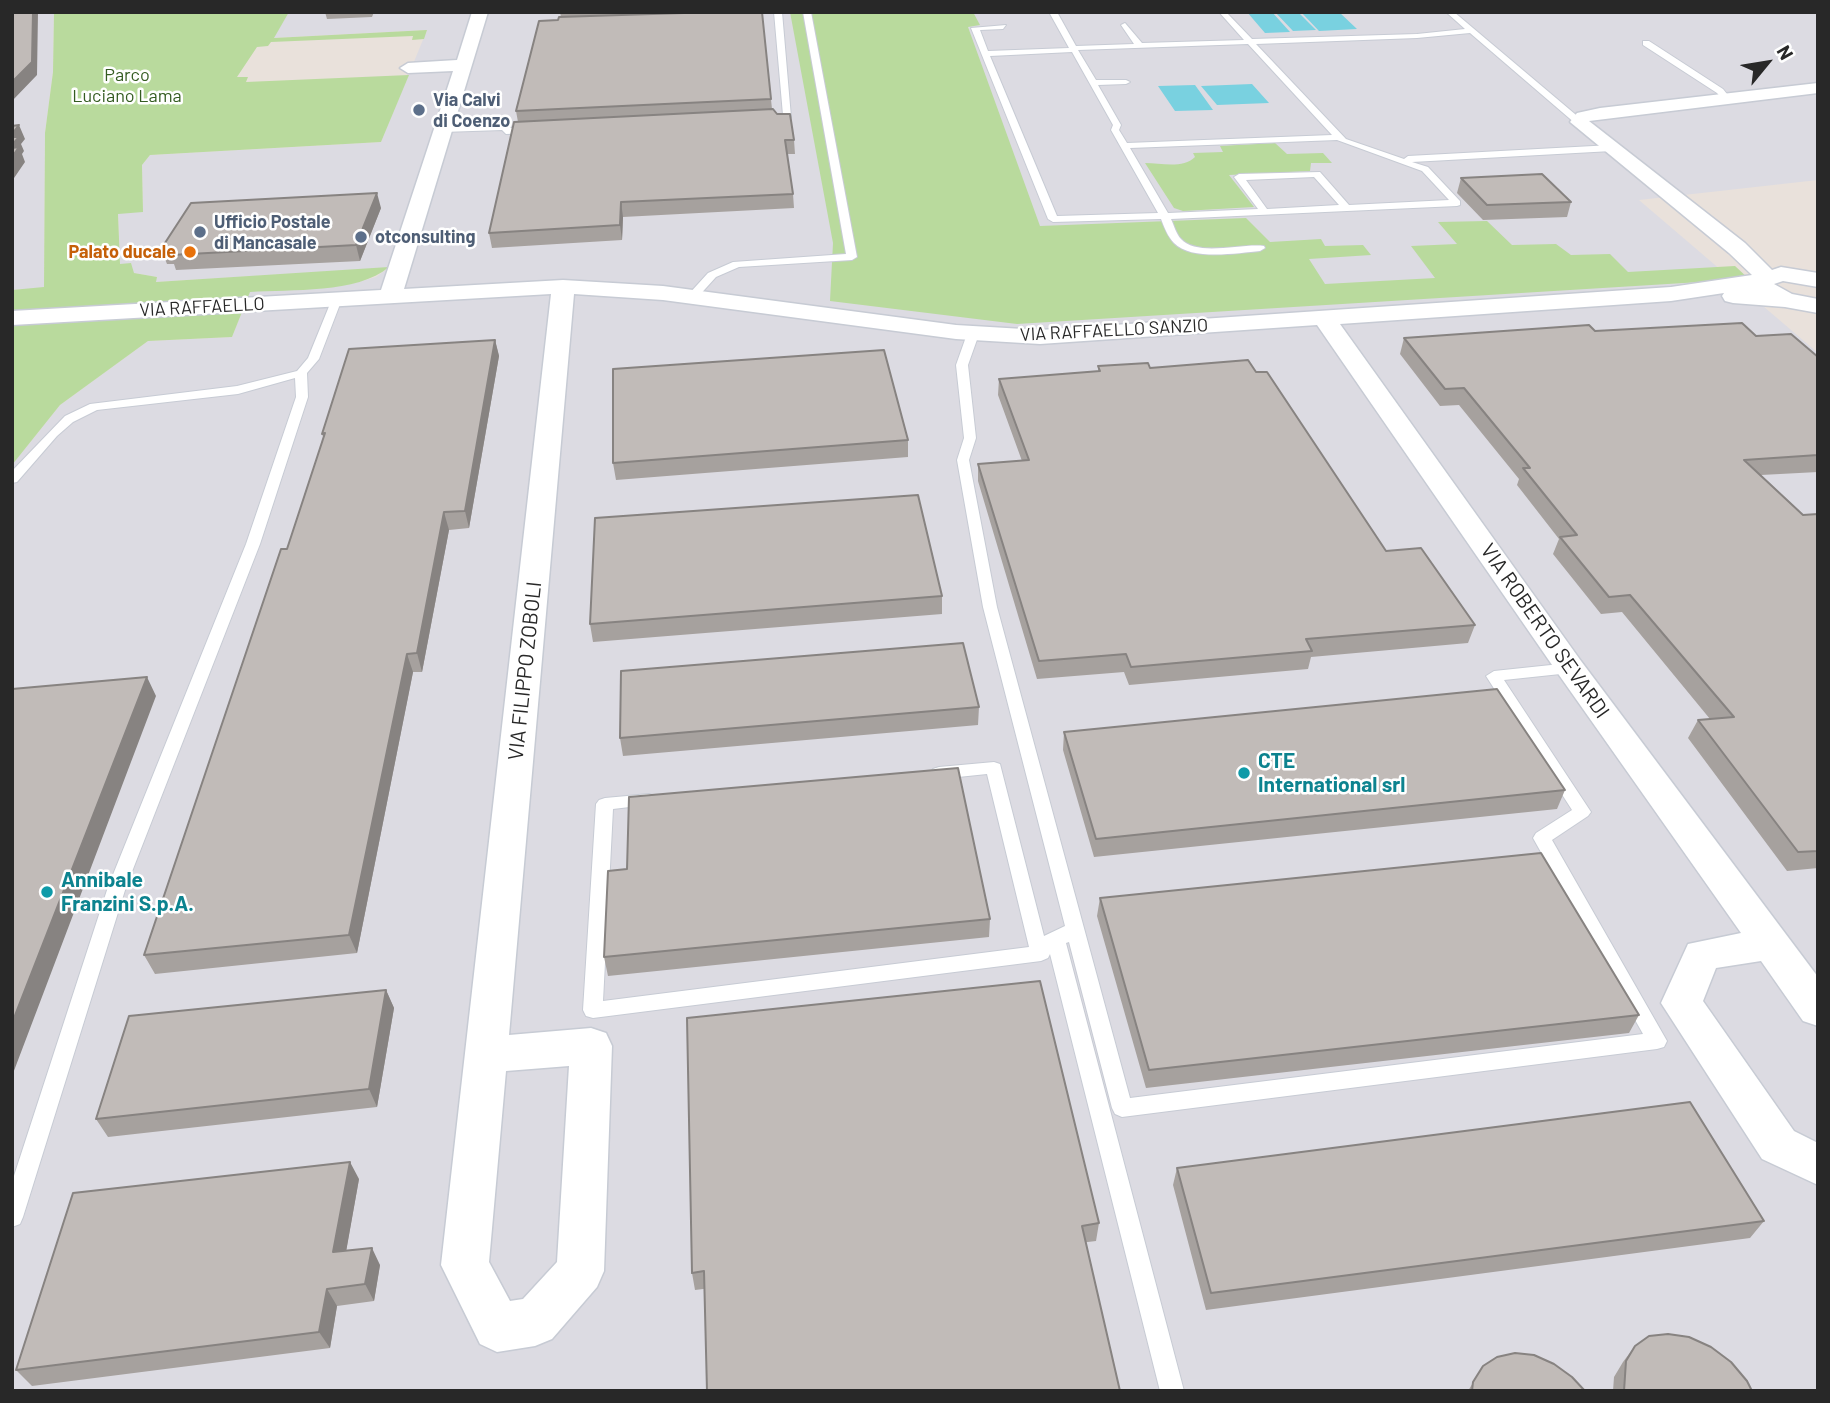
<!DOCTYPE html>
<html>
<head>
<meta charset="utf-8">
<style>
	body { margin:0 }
	#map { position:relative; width:1830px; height:1403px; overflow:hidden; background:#e9e1db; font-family:Barlow,sans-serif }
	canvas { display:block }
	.frame { position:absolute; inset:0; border:14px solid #282828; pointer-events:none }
	.north { position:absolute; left:1732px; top:28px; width:70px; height:70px; -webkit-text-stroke:5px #fff; paint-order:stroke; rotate:60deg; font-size:19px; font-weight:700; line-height:28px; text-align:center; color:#282828 }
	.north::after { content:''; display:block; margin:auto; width:24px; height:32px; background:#282828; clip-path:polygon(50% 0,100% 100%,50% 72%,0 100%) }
</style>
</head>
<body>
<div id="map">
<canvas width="1830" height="1403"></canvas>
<div class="frame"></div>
<div class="north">N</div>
</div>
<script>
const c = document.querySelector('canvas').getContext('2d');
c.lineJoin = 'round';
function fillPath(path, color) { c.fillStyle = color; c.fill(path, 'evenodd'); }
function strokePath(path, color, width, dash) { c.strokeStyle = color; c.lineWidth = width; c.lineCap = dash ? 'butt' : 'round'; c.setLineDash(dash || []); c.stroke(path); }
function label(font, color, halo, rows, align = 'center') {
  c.font = font + ' Barlow,sans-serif'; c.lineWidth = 5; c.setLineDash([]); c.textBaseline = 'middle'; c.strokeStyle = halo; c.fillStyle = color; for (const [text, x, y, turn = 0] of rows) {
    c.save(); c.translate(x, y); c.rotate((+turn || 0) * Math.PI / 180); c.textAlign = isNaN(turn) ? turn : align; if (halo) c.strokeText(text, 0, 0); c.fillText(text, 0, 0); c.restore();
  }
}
fillPath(new Path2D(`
	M12 12H54L53 72 45 133 44 288 12 290Z
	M289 12H1818V180L1639 200 1818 353V1391H12V465L60 405 148 341 232 337 250 291 351 284 376 277 388 268 155 282 157 277 134 273 120 264 118 213 143 211 142 165 150 155 381 142 427 30 273 38Z`), '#dcdbe2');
fillPath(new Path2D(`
	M54 12H289L274 38 427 30 424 39 412 40 413 36 271 42 268 46 257 47 237 77H248L246 82 409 75 381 142 150 155 142 165 143 212 118 214 120 264 131 263 134 273 157 277 156 282 389 267C357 294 291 289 250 292L232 337 148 341 60 405 12 465V290L44 287 45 133 53 72Z
	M790 12H973L980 25 968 27 1040 226 1246 218 1270 242 1321 239 1325 246 1363 245 1371 255 1309 259 1325 284 1435 278 1411 246 1457 244 1438 222 1487 221 1512 245 1556 244 1571 255 1610 254 1628 272 1735 266 1749 279 1017 324 830 301 833 243Z
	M1275 143 1287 154 1323 153 1332 163H1311L1310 171 1229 175 1254 207 1183 211 1174 208 1145 163C1161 163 1183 169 1195 157L1193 153 1223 152 1220 146Z`), '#b9da9d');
fillPath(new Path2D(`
	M1247 12H1272L1290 32 1265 33Z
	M1275 12H1298L1316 30 1293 31Z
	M1301 12H1339L1357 29 1319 31Z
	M1252 84 1269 103 1217 105 1201 86Z
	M1195 85 1213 110 1175 111 1158 86Z`), '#79d1e0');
const service = new Path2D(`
	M774 12H782L791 117 769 121 766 120V116L783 115Z
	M803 12H811L857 257 852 260 739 267 716 277 696 299H688V295L708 273 733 262 846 254Z
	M1049 12H1057L1076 46 1134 44 1121 25 1125 23 1142 43 1244 40 1219 12H1226L1252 39 1417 34 1465 29 1446 12H1454L1582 120V124H1576L1470 33 1417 38 1256 44 1346 139 1404 159 1408 156 1612 145 1616 148 1612 151 1412 162 1428 167 1460 201V205L1457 206 1171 219C1174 225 1176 234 1181 239 1197 257 1242 243 1264 246L1265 248 1260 251C1238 253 1191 261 1174 243 1168 237 1164 227 1161 219L1053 222 1048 219 971 28 1006 25 1003 29 980 30 988 51 1069 48ZM1248 44 1332 135 1127 143 1119 130 1121 125 1098 85 1126 84 1130 82 1126 80H1096L1078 50ZM1072 52 1113 125 1111 130 1158 213 1057 216 990 56ZM1337 140 1422 171 1449 200 1349 205 1320 172 1239 174 1234 177 1258 209 1168 213 1130 148ZM1314 177 1339 205 1267 209 1246 180Z
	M1643 41H1649L1723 89 1731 99 1724 101 1717 93 1643 45Z
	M507 124 511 128 533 127 537 130 533 133 506 134 502 130 443 132 439 129 443 126Z
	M337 296 342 299 319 359 307 373 308 397 260 544 126 887 23 1217 20 1224 12 1227V1182L108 887 246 544 296 397 295 378 238 394 97 410 73 422 57 436 17 482 12 483V471L65 416 90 404 237 386 297 371 308 358 332 299Z
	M973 331 979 334 968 365 976 438 969 460 997 607 1130 1098 1643 1034 1533 838 1536 833 1572 810 1486 676 1494 671 1570 663 1578 668 1570 673 1504 680 1591 812 1588 816 1552 840 1667 1041 1664 1047 1657 1049 1122 1117 1115 1114 1112 1108 1069 942 1066 943 1184 1391H1160L1050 954 1048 958 1041 961 593 1018 586 1016 583 1010 596 804 599 800 605 798 649 794 655 796 657 800 655 804 613 809 603 1001 1029 947 987 774 939 779 933 777 931 773 933 769 939 767 994 762 1000 764 1044 936 1065 926 983 607 957 460 964 438 956 365 967 334Z`);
const minor = new Path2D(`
	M472 12H488L404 289 563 280 663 286 956 325 1040 330 1671 287 1752 275 1729 253 1570 122 1577 113 1600 108 1818 83V93L1589 121 1745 243 1772 270 1781 267 1818 273V287L1783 281 1774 284 1792 294 1818 299V313L1785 307 1733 303 1725 301 1722 296 1724 293 1671 301 1340 324 1581 661 1818 977V1026L1803 1021 1761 961 1716 968 1703 1001 1794 1131 1818 1143V1185L1762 1159 1661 1003 1688 944 1741 933 1559 675 1317 325 1040 344 956 339 663 300 574 294 509 1035 591 1028 606 1033 612 1046 604 1271 597 1287 552 1339 535 1346 497 1352 480 1344 441 1265 551 294 12 325V311L381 290 453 71 408 73 400 68 408 63 457 60ZM569 1066 557 1262 523 1299 510 1301 489 1262 506 1071Z`);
strokePath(service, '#c7cbd4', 2);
strokePath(minor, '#c7cbd4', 3);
fillPath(service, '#fff');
fillPath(minor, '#fff');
fillPath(new Path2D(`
	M325 12H374L372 17 327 19Z
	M560 12H770V13L762 14 772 109 794 140 795 154H787L793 194 794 208 623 217 622 240 492 248 489 233 518 122 516 111 558 20 561 17Z
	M1461 178 1571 202 1567 217 1483 220 1457 193Z
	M381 208 360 261 176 270 174 264H167L161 249Z
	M1595 331 1756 336 1818 357V472L1761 475 1803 515 1818 514V868L1787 871 1688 738 1698 720 1710 719 1622 612 1601 614 1553 554 1559 539 1517 485 1519 479 1459 405 1440 406 1400 354 1404 338Z
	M495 340 499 356 469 528 449 530 422 672H413L357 953 155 974 144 955 287 549 324 439 322 434Z
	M1098 366 1150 368 1256 372 1386 551 1475 625 1468 643 1311 657 1308 669 1129 685 1124 672 1037 679 978 481V464L1022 461 998 395 999 379 1098 371Z
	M908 440V457L616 480 613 463Z
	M942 596V614L593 642 590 624Z
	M979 707 978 725 623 756 620 738Z
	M1064 732 1565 790 1557 809 1094 857 1063 750Z
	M1100 898 1639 1015 1629 1033 1146 1088 1097 916Z
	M990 919 989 937 608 976 604 957Z
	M386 990 394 1008 377 1107 108 1137 96 1119Z
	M687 1018 1099 1223 1096 1241 695 1290 692 1273Z
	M1177 1168 1764 1221 1750 1238 1206 1310 1173 1185Z
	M359 1179 346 1251 380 1265 374 1301 337 1306 330 1348 32 1386 16 1370Z
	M1635 1346 1752 1391H1613L1614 1377 1623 1362Z
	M1483 1366 1585 1391H1468Z`), '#a6a19e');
fillPath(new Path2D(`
	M33 12H38L37 75 12 101V82Z
	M19 125 25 139 21 144 24 151 22 154 25 162 12 181V134Z
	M377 193 381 208 360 261 356 245Z
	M621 202 623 217 622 240 620 225Z
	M495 340 499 356 469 528 465 511Z
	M444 512 449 530 422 672 417 653Z
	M407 654 413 672 357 953 349 935Z
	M147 677 156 696 12 1076V1023Z
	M386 990 394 1008 377 1107 369 1089Z
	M350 1162 359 1179 343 1269 333 1252Z
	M372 1248 380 1265 374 1301 365 1284Z
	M327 1289 337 1306 330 1348 319 1332Z`), '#878381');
const building = new Path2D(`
	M12 12H33L32 62 12 82Z
	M685 12H762L771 99 516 111 539 21 558 20 559 17 684 13Z
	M773 109 777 114H790L794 140H785L793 194 621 202 620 225 489 233 514 122Z
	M19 125 12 134V126Z
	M12 137H19L12 145Z
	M19 147 12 157V148Z
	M1542 174 1571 202 1487 205 1461 178Z
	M377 193 356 245 171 255 175 248 161 249 191 203Z
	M1742 323 1756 336 1791 334 1818 357V455L1744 460 1803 515 1818 514V851L1798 852 1698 720 1734 717 1630 595 1609 597 1560 537 1577 535 1523 468H1530L1464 388 1445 389 1404 338 1589 325 1595 331Z
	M495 340 465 511 444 512 417 653 407 654 349 935 144 955 281 549H287L325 433 322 434 349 349Z
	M884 350 908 440 613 463V369Z
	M1248 360 1256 372H1267L1386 551 1421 548 1475 625 1306 639 1312 651 1131 667 1126 654 1039 661 978 464 1029 460 999 379 1100 371 1098 366 1148 363 1150 368Z
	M918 495 942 596 590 624 595 518Z
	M963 643 979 707 620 738 621 671Z
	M147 677 12 1023V689Z
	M1497 689 1565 790 1096 839 1064 732Z
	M958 768 990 919 604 957 608 871 627 869 629 797Z
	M1541 853 1639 1015 1149 1070 1100 898Z
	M1040 981 1099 1223 1082 1226 1120 1391H707L704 1271 692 1273 687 1018Z
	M386 990 369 1089 96 1119 129 1016Z
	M1690 1102 1764 1221 1211 1293 1177 1168Z
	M350 1162 333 1252 372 1248 365 1284 327 1289 319 1332 16 1370 73 1193Z
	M1668 1334 1689 1337 1711 1347 1731 1362 1747 1381 1752 1391H1624L1626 1361 1635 1346 1649 1336Z
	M1515 1353 1534 1355 1554 1364 1572 1377 1585 1391H1472L1473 1382 1483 1366 1497 1357Z`);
fillPath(building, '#c1bbb8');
strokePath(building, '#878381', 2);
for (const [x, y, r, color] of [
	[419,110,7,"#5c6f8a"],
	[200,232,7,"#5c6f8a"],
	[361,237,7,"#5c6f8a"],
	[190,252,7,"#e8710a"],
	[1244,773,7,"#0f9aa8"],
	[47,892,7,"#0f9aa8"]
]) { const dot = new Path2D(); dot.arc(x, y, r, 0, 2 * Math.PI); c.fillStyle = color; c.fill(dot); strokePath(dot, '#fff', 2.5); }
label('18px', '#345c21', '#fff', [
	["Parco",127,75],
	["Luciano Lama",127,96]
]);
label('bold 18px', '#4e5e75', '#fff', [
	["Via Calvi",433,100],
	["di Coenzo",433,121],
	["Ufficio Postale",214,222],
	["di Mancasale",214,243],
	["otconsulting",375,237]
], 'left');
label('bold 18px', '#c56008', '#fff', [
	["Palato ducale",176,252]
], 'right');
label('18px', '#282828', '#fff', [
	["VIA RAFFAELLO",202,307,-3],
	["VIA RAFFAELLO SANZIO",1114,330,-3]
]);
label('21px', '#282828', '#fff', [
	["VIA ROBERTO SEVARDI",1545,631,55],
	["VIA FILIPPO ZOBOLI",525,671,-84]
]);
label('bold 21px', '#0d838f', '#fff', [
	["CTE",1258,761],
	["International srl",1258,785],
	["Annibale",61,880],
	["Franzini S.p.A.",61,904]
], 'left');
</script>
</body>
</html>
